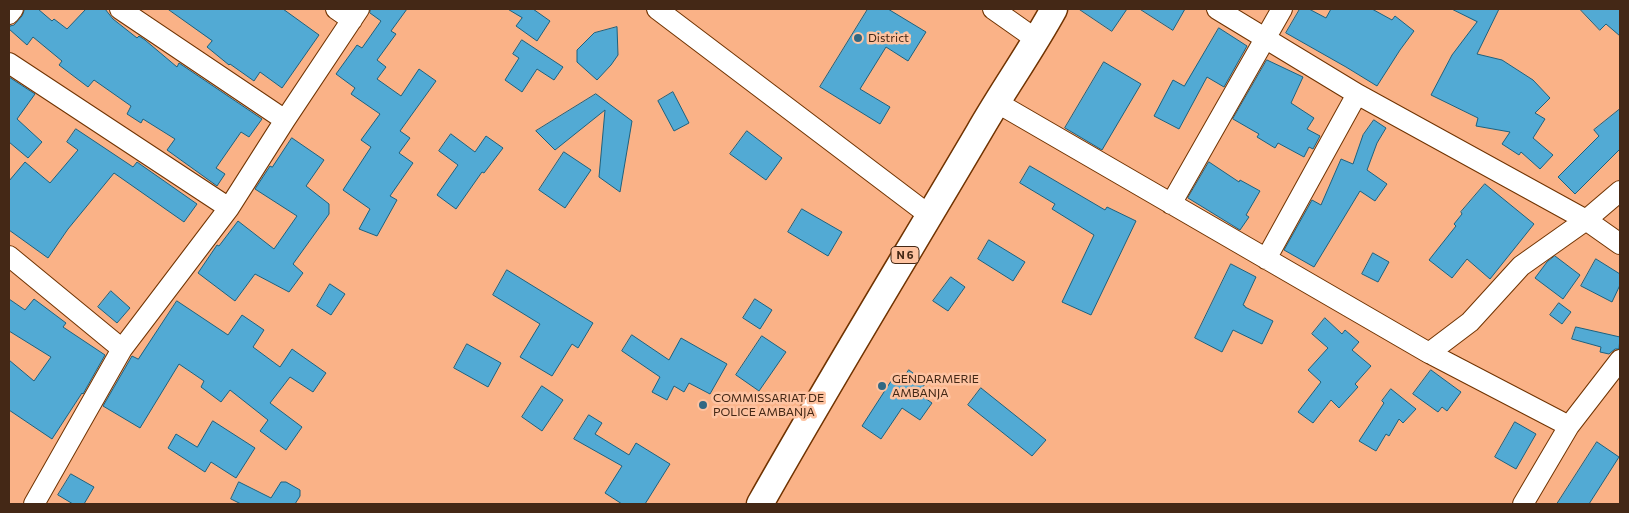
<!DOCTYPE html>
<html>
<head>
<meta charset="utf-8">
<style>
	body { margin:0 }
	#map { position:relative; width:1629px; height:513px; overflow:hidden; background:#fab287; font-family:Commissioner,sans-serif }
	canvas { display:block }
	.frame { position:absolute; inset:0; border:10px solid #442816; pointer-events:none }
</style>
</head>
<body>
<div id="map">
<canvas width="1629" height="513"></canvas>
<div class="frame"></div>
</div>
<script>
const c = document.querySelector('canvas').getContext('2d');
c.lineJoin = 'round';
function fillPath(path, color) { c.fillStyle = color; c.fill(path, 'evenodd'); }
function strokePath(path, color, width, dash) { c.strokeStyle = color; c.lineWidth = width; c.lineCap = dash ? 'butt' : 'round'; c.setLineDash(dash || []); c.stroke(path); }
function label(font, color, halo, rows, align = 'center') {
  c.font = font + ' Commissioner,sans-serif'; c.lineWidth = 5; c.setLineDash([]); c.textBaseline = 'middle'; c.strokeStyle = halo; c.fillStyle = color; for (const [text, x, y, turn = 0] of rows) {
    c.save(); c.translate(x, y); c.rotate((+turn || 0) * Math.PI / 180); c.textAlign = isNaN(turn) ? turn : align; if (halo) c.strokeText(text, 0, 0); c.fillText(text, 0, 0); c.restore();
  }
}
const building = new Path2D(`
	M25 9H38L52 21 54 19 67 29 86 9H105L113 19 137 38 139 36 145 40 177 67 179 63 262 119 249 137 241 132 216 168 225 174 217 186 167 150 175 139 143 119 141 123 127 114 131 106 94 80 88 87 59 65 62 61 33 37 27 45 9 29 10 26 14 25 22 16Z
	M168 9H283L319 35 282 88 260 72 254 81 230 64 229 65 207 47 212 41Z
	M371 9H407L391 31 396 34 377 60 386 67 377 79 401 96 419 69 436 81 400 131 410 138 399 153 413 163 390 196 397 200 377 236 359 229 370 209 343 190 371 147 361 140 380 114 351 94 355 88 336 74 357 45 362 48 381 21 370 13Z
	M508 9H533L550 21 537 41 516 26 522 18Z
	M868 9H888L926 32 908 61 886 47 860 89 890 107 880 124 820 87Z
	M1079 9H1127L1112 31Z
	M1140 9H1185L1173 30Z
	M1300 9H1309L1326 18 1331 9H1372L1392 20 1395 16 1414 31 1400 50 1377 86 1346 67 1286 33Z
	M1452 9H1499L1477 54 1502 60 1533 80 1550 98 1535 113 1545 119 1533 138 1553 155 1540 169 1521 152 1519 155 1502 144 1510 132 1476 126 1478 118 1431 95 1452 55 1477 22Z
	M1580 9H1620V36L1606 24 1600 30Z
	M617 27 618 55 611 65 597 80 577 62V50L594 33Z
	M1219 28 1247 46 1224 87 1207 77 1179 129 1154 116 1173 80 1184 86Z
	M522 40 563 67 554 80 537 69 522 92 505 80 519 58 513 54Z
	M1267 60 1303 77 1291 103 1314 118 1307 129 1320 136 1313 149 1309 147 1304 157 1278 143 1275 148 1257 137 1259 134 1233 119Z
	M1104 62 1141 84 1102 150 1065 128Z
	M9 77 35 94 17 119 42 142 28 158 9 142Z
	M673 92 689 123 674 131 658 101Z
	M596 94 632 121 620 192 599 177 605 110 555 150 536 131Z
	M1620 109V149L1575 194 1558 177 1599 136 1594 130Z
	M1374 120 1386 128 1377 143 1367 170 1387 184 1375 201 1360 191 1314 267 1284 250 1312 200 1321 205 1341 159 1353 164 1363 135Z
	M76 129 133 167 137 162 197 204 184 222 114 173 68 229 48 258 9 230V181L25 162 50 183 78 150 67 142Z
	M747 131 782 158 766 180 730 154Z
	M451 134 475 152 486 136 503 148 484 173 482 172 456 209 437 195 458 165 439 151Z
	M292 138 324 160 306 186 329 204V214L293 264 303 273 289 292 255 274 235 301 198 273 217 245 219 246 238 221 274 249 297 216 255 189 270 166 272 167Z
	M564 152 591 170 565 208 539 190Z
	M1209 162 1239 182 1240 180 1260 191 1246 215 1249 217 1240 230 1188 198Z
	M1030 166 1105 210 1107 207 1136 221 1091 315 1062 302 1094 235 1052 209 1055 204 1020 183Z
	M1485 184 1534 224 1490 279 1467 259 1452 278 1429 260 1456 226 1454 224 1462 214 1461 212Z
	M802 209 842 232 828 256 788 232Z
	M989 240 1025 262 1013 281 978 259Z
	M1373 253 1389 262 1378 282 1362 274Z
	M1555 256 1580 275 1563 299 1535 278 1547 262Z
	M1596 259 1620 274V285L1612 302 1581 286Z
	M1231 264 1256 277 1243 305 1245 306V307L1273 321 1262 344 1233 330 1222 352 1195 338Z
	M507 270 593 323 578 348 572 344 552 376 520 357 540 324 493 295Z
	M951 277 965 287 948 311 933 301Z
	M330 284 345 294 331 315 317 306Z
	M111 291 130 308 117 323 98 307Z
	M9 299 25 310 34 299 66 323 63 327 105 355 83 394 82 393 52 439 9 410V360L34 381 51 357 9 331Z
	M755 299 772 310 760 329 743 318Z
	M177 301 228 335 242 315 264 330 253 347 280 367 292 349 326 373 313 392 290 377 270 403 302 427 286 450 260 431 268 420 230 390 221 402 201 387 204 381 179 364 140 428 103 406 132 356 138 359Z
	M1559 303 1571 312 1562 324 1550 315Z
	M1325 318 1342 334 1345 330 1359 342 1352 350 1371 366 1355 384 1358 387 1339 408 1331 400 1313 423 1298 412 1321 382 1308 370 1328 348 1312 334Z
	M1576 327 1620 337 1619 349H1615L1609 354 1600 352 1601 347 1572 339Z
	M632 335 669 360 681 338 727 364 710 394 689 383 684 392 674 386 667 400 652 392 660 377 622 351Z
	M762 336 786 352 759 391 736 375Z
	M467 344 501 363 488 387 454 368Z
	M909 370 926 383 918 393 932 403 920 420 902 408 881 439 862 426 895 375 902 379Z
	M1431 370 1461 392 1447 411 1442 407 1438 412 1413 394Z
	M542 386 563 400 542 431 522 417Z
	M981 388 1046 440 1032 456 968 405Z
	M1391 389 1416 409 1403 423 1399 419 1389 436 1386 434 1376 451 1359 441 1384 403 1382 401Z
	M589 415 602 423 595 434 629 455 636 443 670 464 645 504H622L605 493 622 466 574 439Z
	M213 421 255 448 236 478 211 462 205 472 168 448 176 434 197 447Z
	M1515 422 1536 434 1516 469 1495 457Z
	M1597 442 1619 457 1589 504H1557Z
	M71 474 94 487 84 504H73L58 495Z
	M239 482 271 498 281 482H286L300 490V496L295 504H241L231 499Z`);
fillPath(building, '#52aad4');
strokePath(building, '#1d617e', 1);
const minor = new Path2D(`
	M120 9 285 120
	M336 9 352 20
	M657 9 929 215
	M993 9 1037 40
	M1217 9 1357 94 1586 220 1620 244
	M9 14 13 9
	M9 63 229 208
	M996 102 1429 353 1470 322 1521 266 1586 220 1620 191
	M1171 204 1282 9
	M9 256 122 349
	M1266 259 1357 94
	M1429 353 1569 426
	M34 504 122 349 229 208 285 120 359 9
	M1523 504 1569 426 1620 360`);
const major = new Path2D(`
	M760 504C831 378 906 256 979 132 1003 90 1031 51 1054 9`);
strokePath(minor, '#703301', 22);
strokePath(major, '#703301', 29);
strokePath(minor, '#fff', 20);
strokePath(major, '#fff', 26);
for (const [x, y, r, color] of [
	[858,38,5,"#316883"],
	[882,386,5,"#316883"],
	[703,405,5,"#316883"]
]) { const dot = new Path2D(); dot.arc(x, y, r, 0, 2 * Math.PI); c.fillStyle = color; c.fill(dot); strokePath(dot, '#fec3a1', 2); }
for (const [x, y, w] of [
	[905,255,28]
]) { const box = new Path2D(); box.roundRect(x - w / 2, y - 8.5, w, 17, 4); c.fillStyle = '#fec3a1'; c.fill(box); strokePath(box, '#442816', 1); }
label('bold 11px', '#442816', null, [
	["N 6",905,255]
]);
label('12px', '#442816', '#fec3a1', [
	["District",868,38],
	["GENDARMERIE",892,379],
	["AMBANJA",892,393],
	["COMMISSARIAT DE",713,398],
	["POLICE AMBANJA",713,412]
], 'left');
</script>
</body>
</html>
